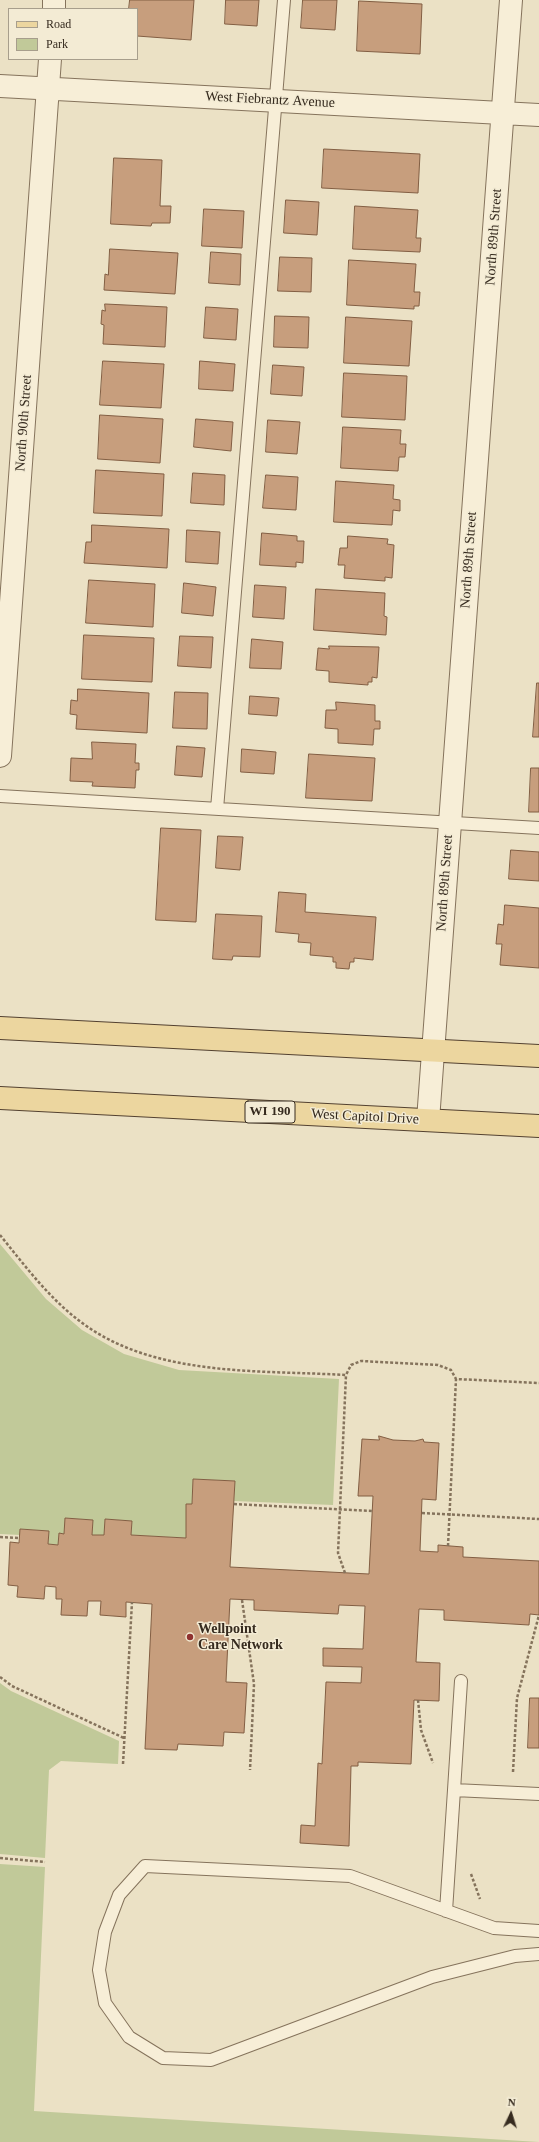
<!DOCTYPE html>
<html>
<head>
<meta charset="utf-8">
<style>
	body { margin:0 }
	#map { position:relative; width:539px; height:2142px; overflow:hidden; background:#ebe1c5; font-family:"Times New Roman",serif }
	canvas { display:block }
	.legend { position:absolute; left:8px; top:8px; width:130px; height:52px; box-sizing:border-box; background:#f3ebd4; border:1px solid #a79e8c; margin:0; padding:5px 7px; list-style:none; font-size:12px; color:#362b1f }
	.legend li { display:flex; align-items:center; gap:8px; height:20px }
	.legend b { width:20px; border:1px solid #a79e8c }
	.north { position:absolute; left:491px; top:2094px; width:40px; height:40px; -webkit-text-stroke:3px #f3ebd4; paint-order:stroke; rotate:4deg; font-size:11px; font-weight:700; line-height:16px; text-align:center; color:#362b1f }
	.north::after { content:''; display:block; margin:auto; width:14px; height:18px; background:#362b1f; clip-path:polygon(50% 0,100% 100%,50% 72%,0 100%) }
</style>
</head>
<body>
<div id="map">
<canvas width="539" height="2142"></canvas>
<ul class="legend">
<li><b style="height:5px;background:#ecd69f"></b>Road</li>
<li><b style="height:11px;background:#c1c999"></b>Park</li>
</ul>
<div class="north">N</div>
</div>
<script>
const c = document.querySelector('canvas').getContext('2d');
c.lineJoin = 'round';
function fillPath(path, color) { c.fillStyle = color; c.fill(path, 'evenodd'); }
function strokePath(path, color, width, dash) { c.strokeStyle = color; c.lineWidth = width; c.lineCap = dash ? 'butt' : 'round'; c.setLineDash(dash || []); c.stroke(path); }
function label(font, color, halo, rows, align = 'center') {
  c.font = font + ' "Times New Roman",serif'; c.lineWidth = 3; c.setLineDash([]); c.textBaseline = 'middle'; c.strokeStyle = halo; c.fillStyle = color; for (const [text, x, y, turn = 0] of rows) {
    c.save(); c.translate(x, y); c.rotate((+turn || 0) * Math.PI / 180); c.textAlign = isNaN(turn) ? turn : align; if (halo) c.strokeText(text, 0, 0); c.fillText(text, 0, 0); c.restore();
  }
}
fillPath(new Path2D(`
	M0 1244 46 1299 82 1330 124 1354 179 1370 339 1379 333 1505 234 1501 235 1481 193 1479 192 1504H186V1538L131 1535 132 1521 105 1519 104 1535H92L93 1520 66 1518 64 1534H59L58 1545 48 1544 49 1531 21 1529 20 1535 0 1534Z
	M0 1683 11 1691 119 1741 118 1764 61 1761 49 1770 45 1858 0 1854Z
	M0 1864 45 1867 34 2111 539 2142H0Z`), '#c1c999');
const building = new Path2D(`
	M130 0H194L191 40 137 36V9H129Z
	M226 0H259L257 26 225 24Z
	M303 0H337L335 30 301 28Z
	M359 1 422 4 420 54 357 51Z
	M324 149 420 154 418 193 322 188Z
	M114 158 162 160 160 206H171L170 223H152L151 226 111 224Z
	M286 200 319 202 317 235 284 233Z
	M355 206 418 210 416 238H421L420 252 353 249Z
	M204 209 244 211 242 248 202 246Z
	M110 249 178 253 175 294 104 290 105 274 108 275Z
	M211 252 241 254 240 285 209 283Z
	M280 257 312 258 311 292 278 291Z
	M349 260 416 264 414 292H420L419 306H414V309L347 305Z
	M105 304 167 307 165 347 103 344 104 325 101 324 102 310 105 311Z
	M206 307 238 309 236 340 204 338Z
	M275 316 309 317 308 348 274 347Z
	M346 317 412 321 409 366 344 363Z
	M103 361 164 364 161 408 100 405Z
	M200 361 235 364 233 391 199 389Z
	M273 365 304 367 302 396 271 394Z
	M344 373 407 376 405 420 342 417Z
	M100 415 163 419 160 463 98 459Z
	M196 419 233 422 231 451 194 447Z
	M268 420 300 422 297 454 266 452Z
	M343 427 401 430 400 444H406L405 457H399L398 471 341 468Z
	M96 470 164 474 162 516 94 513Z
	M193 473 225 475 224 505 191 503Z
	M266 475 298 477 296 510 263 508Z
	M336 481 394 485 393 499 400 500V511L393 510 392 525 334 522Z
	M92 525 169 529 167 568 84 563 86 542H91Z
	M187 530 220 532 218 564 186 562Z
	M262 533 297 536V541H304L303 563 296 562V567L260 565Z
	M348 536 388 539 387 544 394 545 392 578 385 577V581L344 578 345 565H338L340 548H347Z
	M89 580 155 584 153 627 86 623Z
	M184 583 216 587 213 616 182 613Z
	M255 585 286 587 284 619 253 617Z
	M316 589 385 593 384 616 387 617 386 635 314 630Z
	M84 635 154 638 152 682 82 679Z
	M180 636 213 637 211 668 178 666Z
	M252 639 283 642 281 669 250 668Z
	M329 646 379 647 377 678 372 677V682H368V685L329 682V671L316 670 318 648 329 649Z
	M537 683H539V737H533Z
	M78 689 149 693 147 733 76 729 77 715 70 714 71 700 77 701Z
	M175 692 208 693 207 729 173 728Z
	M250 696 279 698 277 716 249 714Z
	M336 702 375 705V721H380V729H374L373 745 338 743V729L325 728 326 710H336Z
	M92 742 136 744 135 763H139V770H136L135 788 92 786 93 782 70 781 71 758 92 759Z
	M177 746 205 748 202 777 175 775Z
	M242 749 276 752 274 774 241 772Z
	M309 754 375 758 372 801 306 798Z
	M531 768H539V812H529Z
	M161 828 201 830 196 922 156 920Z
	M218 836 243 837 240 870 216 868Z
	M511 850 539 852V881L509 879Z
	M279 892 306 894 305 912 376 917 373 960 354 958V962H350L349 969 336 968V962H333V957L310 955 311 943 298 942 299 934 276 932Z
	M505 905 539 908V968L500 965 502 944H496L498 924 503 925Z
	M216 914 262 916 260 957 233 956 232 960 213 959Z
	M379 1436 393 1440 415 1441 423 1439 424 1442 439 1443 436 1500 422 1499 420 1551 438 1552V1545L463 1547V1557L539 1561V1615L530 1614 529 1625 444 1620V1610L419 1609 416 1662 440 1663 439 1701 414 1700 411 1764 358 1762V1766H351L349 1846 300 1843 301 1825 315 1826 318 1763 322 1764 326 1682 361 1683 362 1667 323 1666V1648L363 1649 365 1606 339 1605 338 1614 254 1610V1600L230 1599 226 1682 247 1683 244 1733 224 1732 223 1746 178 1744 177 1750 145 1749 152 1604 126 1602V1617L100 1615 101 1601H88L87 1616 61 1615 62 1599H56V1587L45 1586 44 1599 17 1597 18 1586 8 1585 10 1542 19 1543 20 1529 49 1531 48 1544 58 1545 59 1533 64 1534 65 1518 93 1520 92 1535H104L105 1519 132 1521 131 1535 186 1538V1504H192L193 1479 235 1481 230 1567 369 1574 373 1496H358L362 1439 379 1440Z
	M530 1698H539V1748H528Z`);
fillPath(building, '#c79e7d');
strokePath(building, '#825e43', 1);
const lane = new Path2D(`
	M0 796 539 828
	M217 809 284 0
	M454 1790 461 1681
	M446 1911 454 1790 539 1794
	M539 1931 494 1928 350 1876 145 1866 119 1895 105 1932 99 1970 105 2003 129 2037 163 2058 211 2060 432 1977 515 1956 539 1954`);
const street = new Path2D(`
	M54 9V0
	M0 86 539 115
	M0 756 50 59
	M428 1120 511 0`);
const primary = new Path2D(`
	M0 1028 539 1056
	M0 1098 539 1126`);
strokePath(lane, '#85735c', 14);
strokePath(street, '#85735c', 24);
strokePath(primary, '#534130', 24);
strokePath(new Path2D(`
	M0 1235C26 1267 51 1301 85 1325 158 1377 260 1370 346 1375L351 1365 361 1361 438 1365 451 1370 456 1379 539 1383
	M234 1504 372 1511
	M422 1513 539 1519
	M0 1537 20 1538
	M448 1546 456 1379
	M345 1573 338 1553 346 1375
	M242 1600 254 1684 250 1770
	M0 1677 12 1686 124 1738
	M418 1700 421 1730 433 1763
	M123 1764 132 1602
	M513 1772 517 1698 539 1615
	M0 1858 45 1862
	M471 1874 480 1899`), '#85735c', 2.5, [3, 2]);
strokePath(lane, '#f7eed7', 12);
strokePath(street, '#f7eed7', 22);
strokePath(primary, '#ecd69f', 22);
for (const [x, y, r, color] of [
	[190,1637,4,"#903230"]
]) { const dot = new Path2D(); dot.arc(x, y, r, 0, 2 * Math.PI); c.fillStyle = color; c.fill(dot); strokePath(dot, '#f3ebd4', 1.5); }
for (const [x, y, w] of [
	[270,1112,50]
]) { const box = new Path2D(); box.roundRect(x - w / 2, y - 11, w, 22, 3); c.fillStyle = '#f3ebd4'; c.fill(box); strokePath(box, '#362b1f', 1); }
label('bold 13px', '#362b1f', null, [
	["WI 190",270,1112]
]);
label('14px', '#362b1f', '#f3ebd4', [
	["West Fiebrantz Avenue",270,100,3],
	["North 89th Street",494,237,-86],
	["North 90th Street",24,423,-86],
	["North 89th Street",469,560,-86],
	["North 89th Street",445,883,-86],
	["West Capitol Drive",365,1117,3]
]);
label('bold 14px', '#362b1f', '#f3ebd4', [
	["Wellpoint",198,1629],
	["Care Network",198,1645]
], 'left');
</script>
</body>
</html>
